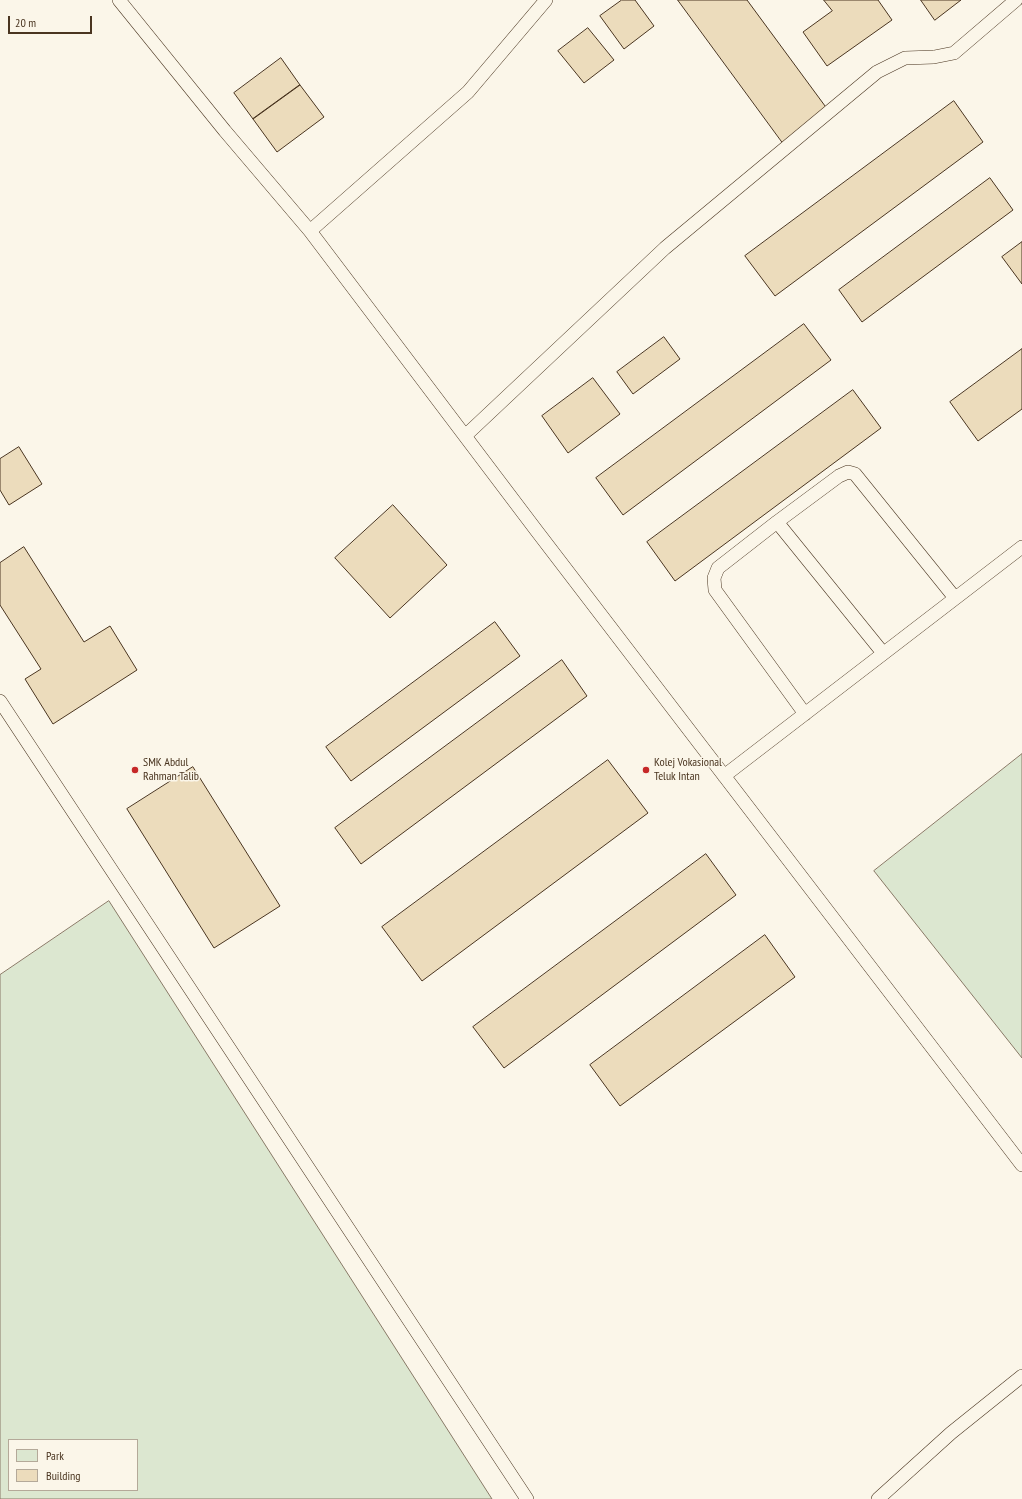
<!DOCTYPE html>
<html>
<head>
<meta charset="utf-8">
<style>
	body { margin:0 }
	#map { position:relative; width:1022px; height:1499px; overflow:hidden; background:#fbf6e9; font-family:"PT Sans Narrow",sans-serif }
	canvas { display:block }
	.legend { position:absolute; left:8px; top:1439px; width:130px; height:52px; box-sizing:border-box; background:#fbf6e9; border:1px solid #b4a999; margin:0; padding:5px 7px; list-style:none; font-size:12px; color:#4a3520 }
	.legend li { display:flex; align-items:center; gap:8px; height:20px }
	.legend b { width:20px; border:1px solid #b4a999 }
	.scale { position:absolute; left:8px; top:16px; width:84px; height:18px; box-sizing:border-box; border:2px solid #4a3520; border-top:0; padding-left:5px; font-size:12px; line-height:14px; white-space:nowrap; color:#4a3520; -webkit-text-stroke:3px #fbf6e9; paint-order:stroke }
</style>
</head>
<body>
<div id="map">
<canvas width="1022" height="1499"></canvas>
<ul class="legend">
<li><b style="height:11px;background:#dce7d0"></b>Park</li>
<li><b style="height:11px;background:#ecdcbc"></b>Building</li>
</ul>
<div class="scale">20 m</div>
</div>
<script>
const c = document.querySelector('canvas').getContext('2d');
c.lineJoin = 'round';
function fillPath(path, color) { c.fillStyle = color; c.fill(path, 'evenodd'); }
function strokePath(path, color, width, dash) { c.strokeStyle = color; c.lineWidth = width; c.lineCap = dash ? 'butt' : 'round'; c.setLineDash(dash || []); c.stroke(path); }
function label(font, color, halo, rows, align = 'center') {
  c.font = font + ' "PT Sans Narrow",sans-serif'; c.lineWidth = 3; c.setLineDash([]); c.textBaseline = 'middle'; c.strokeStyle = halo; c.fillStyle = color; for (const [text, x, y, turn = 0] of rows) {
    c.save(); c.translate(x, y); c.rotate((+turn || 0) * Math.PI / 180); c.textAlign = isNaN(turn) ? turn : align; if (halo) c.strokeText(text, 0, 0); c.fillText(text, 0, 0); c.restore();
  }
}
const green = new Path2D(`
	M1022 754V1058L874 871Z
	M109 901 492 1499H0V975ZM9 1440H137V1490H9Z`);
fillPath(green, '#dce7d0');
strokePath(green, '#887966', 1);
const building = new Path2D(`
	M622 0H635L654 26 624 49 600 16Z
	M678 0H747L828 110 783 143Z
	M824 0H878L892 20 827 66 803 32 832 11Z
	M921 0H961L935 20Z
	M588 28 614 60 584 83 558 51Z
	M281 58 300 85 253 119 234 93Z
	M300 85 324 117 277 152 253 119Z
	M954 101 983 142 775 296 745 256Z
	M990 178 1013 210 862 322 839 290Z
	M1022 242V284L1002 257Z
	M804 324 831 360 623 515 596 478Z
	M664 337 680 359 633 394 617 372Z
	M1022 349V409L978 441 950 402Z
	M593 378 620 414 568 453 542 416Z
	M853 390 881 428 675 581 647 542Z
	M19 447 42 484 9 505 0 490V459Z
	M393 505 447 565 390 618 335 558Z
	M24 547 84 642 110 626 137 670 53 724 25 679 41 669 0 605V563Z
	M495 622 520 656 351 781 326 747Z
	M562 660 587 696 361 864 335 828Z
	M608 760 648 813 422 981 382 927Z
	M193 767 280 906 214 948 127 809Z
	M706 854 736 895 504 1068 473 1027Z
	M765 935 795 977 620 1106 590 1065Z`);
fillPath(building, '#ecdcbc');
strokePath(building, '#4a3520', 1);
const lane = new Path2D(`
	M119 0 225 131 310 231 536 530 1022 1165
	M310 231 468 92 546 0
	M465 436 665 248 877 72 905 58 934 57 954 53 1016 0
	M777 522 883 653
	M0 701 527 1499
	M805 714 715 590 714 578 718 568 777 522 839 476 848 472 855 474 955 598
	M724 776 1022 547
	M878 1499 951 1433 1022 1376`);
strokePath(lane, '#4a3520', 14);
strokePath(lane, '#fbf6e9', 13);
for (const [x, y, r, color] of [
	[135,770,4,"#c62828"],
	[646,770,4,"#c62828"]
]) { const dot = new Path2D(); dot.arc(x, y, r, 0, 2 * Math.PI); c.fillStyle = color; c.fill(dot); strokePath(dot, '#fbf6e9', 1.5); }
label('12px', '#4a3520', '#fbf6e9', [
	["SMK Abdul",143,763],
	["Rahman Talib",143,777],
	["Kolej Vokasional",654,763],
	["Teluk Intan",654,777]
], 'left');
</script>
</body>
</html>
